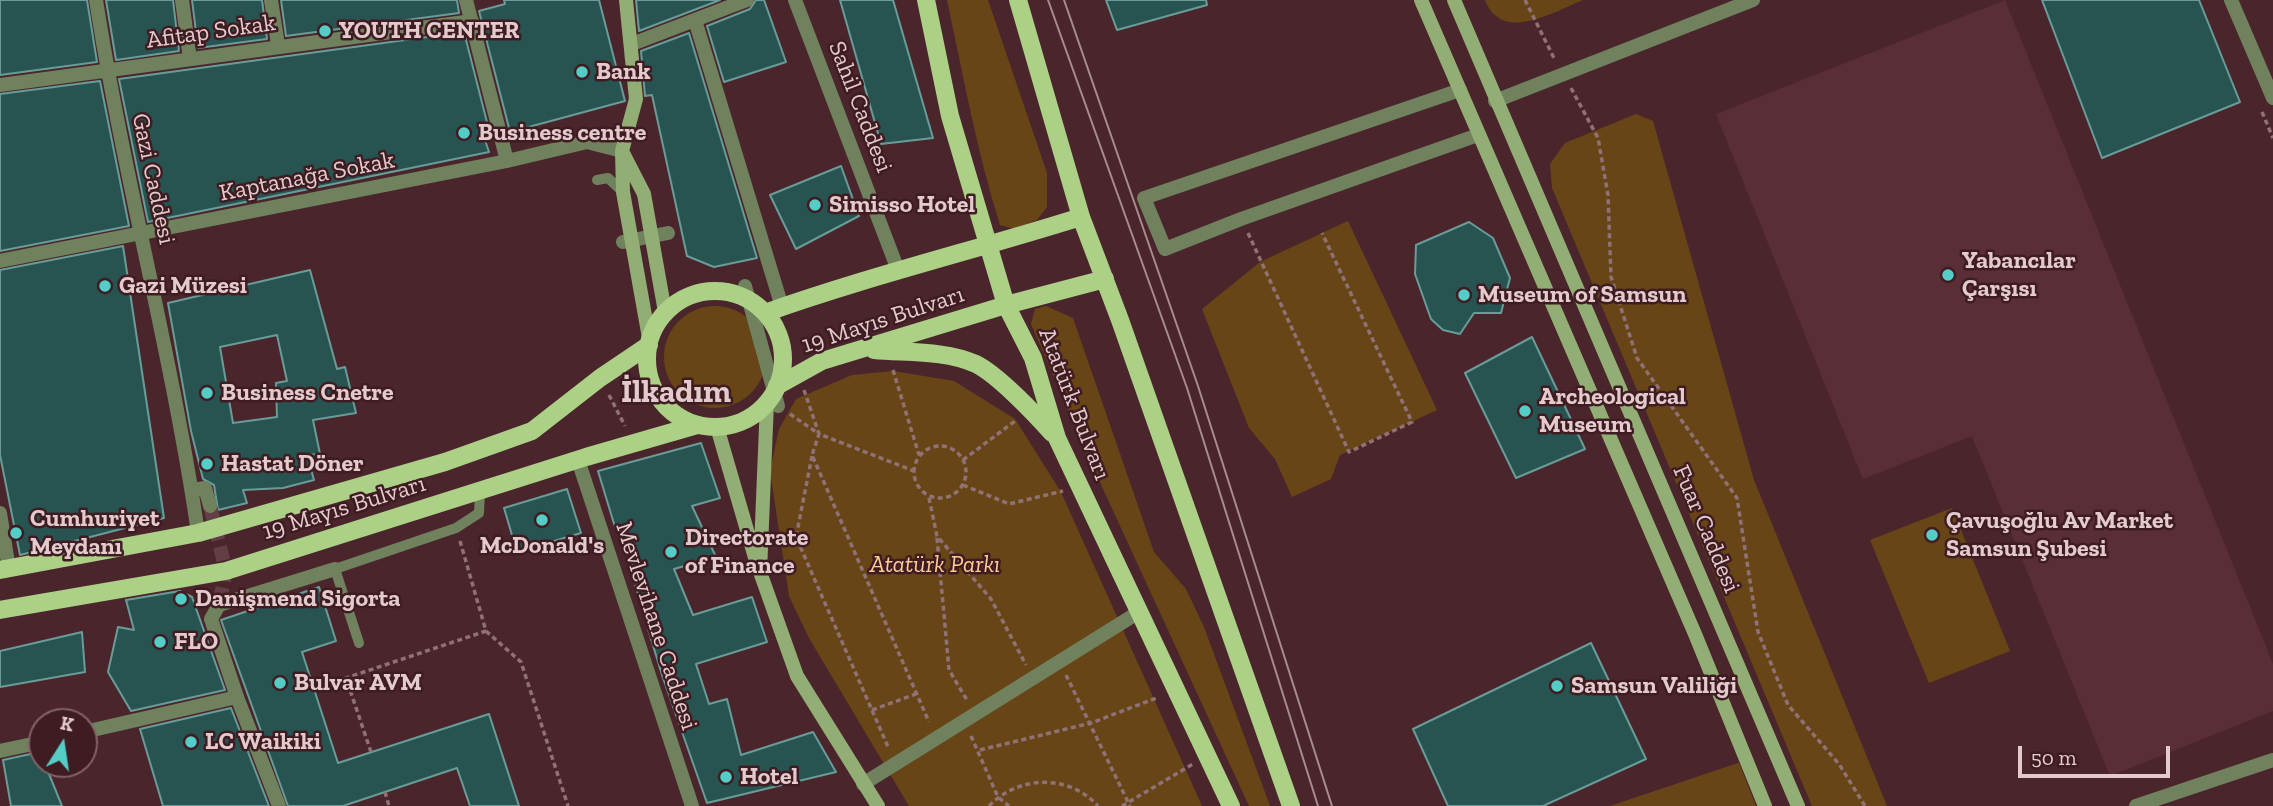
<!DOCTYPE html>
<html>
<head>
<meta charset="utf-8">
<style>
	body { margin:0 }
	#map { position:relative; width:2273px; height:806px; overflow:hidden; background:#4a262c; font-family:"Zilla Slab",serif }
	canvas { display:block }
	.north { position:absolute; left:28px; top:708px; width:70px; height:70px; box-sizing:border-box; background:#3f1c22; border:2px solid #816266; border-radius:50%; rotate:12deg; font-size:19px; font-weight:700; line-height:28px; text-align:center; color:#e3cbcd }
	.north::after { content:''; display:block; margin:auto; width:24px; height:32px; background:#54cdc6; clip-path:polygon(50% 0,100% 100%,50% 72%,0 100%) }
	.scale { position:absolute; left:2018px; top:746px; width:152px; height:32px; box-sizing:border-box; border:4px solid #e3cbcd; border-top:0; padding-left:9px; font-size:21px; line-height:24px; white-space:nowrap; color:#e3cbcd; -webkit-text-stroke:5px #3f1c22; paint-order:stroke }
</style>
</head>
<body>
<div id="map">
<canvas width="2273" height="806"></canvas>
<div class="north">K</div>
<div class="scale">50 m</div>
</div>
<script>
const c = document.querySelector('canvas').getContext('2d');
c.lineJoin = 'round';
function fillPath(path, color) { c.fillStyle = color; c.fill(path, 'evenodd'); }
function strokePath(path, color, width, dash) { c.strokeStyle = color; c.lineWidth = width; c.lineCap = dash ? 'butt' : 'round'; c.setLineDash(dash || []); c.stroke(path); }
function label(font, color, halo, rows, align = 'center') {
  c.font = font + ' "Zilla Slab",serif'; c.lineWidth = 5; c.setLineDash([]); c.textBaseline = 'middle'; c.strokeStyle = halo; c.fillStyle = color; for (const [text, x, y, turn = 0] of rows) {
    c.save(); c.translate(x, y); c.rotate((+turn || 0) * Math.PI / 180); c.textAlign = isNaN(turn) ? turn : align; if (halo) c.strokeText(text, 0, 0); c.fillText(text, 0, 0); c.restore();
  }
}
fillPath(new Path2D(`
	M2005 0 2273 664V711L2110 776 1972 436 1863 479 1716 114Z`), '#5a2e36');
fillPath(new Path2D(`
	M947 0H988L1047 173V207L1037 220 1015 229 1000 225C977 152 963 75 947 0Z
	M1485 0H1583C1553 12 1502 44 1485 0Z
	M1636 114 1653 121 1754 480 1887 806H1812L1552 188 1550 164 1565 143Z
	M1348 221 1437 410 1340 455 1331 479 1292 497 1275 459 1249 428 1202 309 1260 262Z
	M664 357a51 51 0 1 1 102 0a51 51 0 1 1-102 0Z
	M1046 306 1073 318 1154 552 1186 589 1204 627 1270 806H1249L1086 452 1031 324 1035 309Z
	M893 371 954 381 1015 419 1061 492 1202 806H909L809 638 789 596 770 471 779 429 796 399 852 375Z
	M1952 508 2010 651 1929 683 1870 540Z
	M1739 763 1756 806H1610L1738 763Z`), '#684517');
const building = new Path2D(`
	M0 0H87L97 62 0 75Z
	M106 0H173L179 51 116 60Z
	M192 0H262L267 39 198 48Z
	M281 0H457L459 13 286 36Z
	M504 0H599L625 101 510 132 479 11 505 4Z
	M636 0H720L639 31Z
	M756 0H764L786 62 724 82 707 26 750 9Z
	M840 0H893L933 138 881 144Z
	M1106 0H1206L1207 5 1117 30Z
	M2042 0H2199L2240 102 2102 158Z
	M464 32 491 138 485 140 489 152 148 222 119 79Z
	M689 33 757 258 714 267 687 256 652 95 645 96 641 51Z
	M100 81 129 226 0 251V94Z
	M841 166 859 216 796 249 770 195Z
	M1469 222 1493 238 1510 278 1501 313H1474L1460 334 1443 330 1431 319 1415 274 1416 245Z
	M123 246 164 518 20 555 0 455V270Z
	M310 270 337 369 345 367 356 413 313 420 320 454 307 455 314 480 283 488 243 490 247 503 218 510 214 485 203 479 191 431 168 303ZM277 335 287 381 276 383 277 417 233 423 220 347Z
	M1532 337 1585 449 1516 478 1465 373Z
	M701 443 720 498 692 506 716 557 674 569 693 615 752 597 767 642 696 664 709 704 727 699 741 755 813 732 836 772 707 803 662 675 648 629 651 627 635 586 638 585 621 526 615 527 598 471Z
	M567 489 581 533 517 552 504 508Z
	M319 587 336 641 302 652 338 763 489 714 519 806H470L457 768 343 806H288L221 620Z
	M180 591 192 597 225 690 131 711 108 672 118 627 134 630 126 600Z
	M82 632 85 672 0 687V651Z
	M1591 643 1646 759 1543 806H1448L1413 729Z
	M231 708 269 806H163L140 729Z
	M40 752 62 806H11L3 760Z`);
fillPath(building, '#275451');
strokePath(building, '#699c98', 2);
strokePath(new Path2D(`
	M210 506 226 571 219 605`), '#613f44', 14, [14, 7]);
strokePath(new Path2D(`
	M1525 0 1555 60
	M1571 88 1598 138 1608 195 1611 277 1637 358 1737 498 1758 632 1788 705 1839 764 1865 806
	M2262 112 2273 138
	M1248 233 1349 452 1412 422 1322 233
	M893 370 919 455
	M804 390 819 434 914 471
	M609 395 625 426
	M790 414 819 434 812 455 929 722
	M914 472a26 26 0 1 1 52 0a26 26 0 1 1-52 0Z
	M812 456 796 537 889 749
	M963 460 1015 421
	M963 485 1009 504 1063 491
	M929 498 937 536 991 599 1026 665
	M937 538 949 670 967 700
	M486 631 521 662 568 806
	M1066 675 1130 806
	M872 710 916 694
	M971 736 998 797 1009 806
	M980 750 1091 723 1159 697
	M371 752 346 678 486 631 460 541
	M385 792 389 806
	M989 806C1019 775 1069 774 1098 806
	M1122 806 1193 764`), '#907276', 3.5, [5, 3.5]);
strokePath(new Path2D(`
	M597 180 608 178 623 192
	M359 643 335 569 456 528 479 513 480 491`), '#70815e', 10);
strokePath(new Path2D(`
	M1495 101 1753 0
	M623 242 668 233
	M745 286 778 406
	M192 490 205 488 210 506
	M863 784C955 726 1047 669 1139 612
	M279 806 237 697 211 619 219 605 335 569`), '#70815e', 14);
strokePath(new Path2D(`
	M96 0C124 179 172 354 198 533
	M182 0 190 59
	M271 0 278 45
	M466 0 507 161
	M795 0 898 270
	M2231 0 2273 98
	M695 20 782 307
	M632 44 747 0
	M0 85 472 21
	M1460 90 1144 198 1165 249 1241 219 1478 135
	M0 261 507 161 587 142 622 151
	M578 460 692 806
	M0 513 9 569
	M84 732 237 697
	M0 751 42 742
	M2136 806 2273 760`), '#70815e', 14);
strokePath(new Path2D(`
	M626 0 636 99 622 151 623 192 649 338
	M1421 0 1695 634 1765 806
	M1454 0 1798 806
	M624 155 644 194 665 312
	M767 402 760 572 797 676 878 806
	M717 427 756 561`), '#92ae75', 14);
strokePath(new Path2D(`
	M926 0 950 116 1006 305 1033 358 1057 438 1231 806
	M1018 0 1081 217 1120 320 1291 806
	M647 359a68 68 0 1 1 136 0a68 68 0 1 1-136 0Z
	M765 313C869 276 976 250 1081 217
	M874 350C907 353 945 350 976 364 998 375 1035 414 1052 433
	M777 386 822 361 1006 305 1105 279
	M0 570 198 533 445 462 532 431 600 378 649 345
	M0 610 226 571 586 457 697 425`), '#acd086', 18);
strokePath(new Path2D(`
	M1048 0 1187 388 1318 806
	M1064 0 1198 386 1332 806`), '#a88b8f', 2);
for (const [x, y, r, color] of [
	[325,31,7,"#54cdc6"],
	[582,72,7,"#54cdc6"],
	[464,133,7,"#54cdc6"],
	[815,205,7,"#54cdc6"],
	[1948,275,7,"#54cdc6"],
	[105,286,7,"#54cdc6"],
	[1464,295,7,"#54cdc6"],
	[207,393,7,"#54cdc6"],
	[1525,411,7,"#54cdc6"],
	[207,464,7,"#54cdc6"],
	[542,520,7,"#54cdc6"],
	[16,533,7,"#54cdc6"],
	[1932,535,7,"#54cdc6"],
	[671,552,7,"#54cdc6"],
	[181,599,7,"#54cdc6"],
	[160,642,7,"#54cdc6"],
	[280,683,7,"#54cdc6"],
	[1557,686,7,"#54cdc6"],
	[191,742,7,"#54cdc6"],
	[726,777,7,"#54cdc6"]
]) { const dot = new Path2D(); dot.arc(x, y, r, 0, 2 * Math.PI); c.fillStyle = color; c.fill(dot); strokePath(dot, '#3f1c22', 2.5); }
label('bold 24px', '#e3cbcd', '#3f1c22', [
	["YOUTH CENTER",339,31],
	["Bank",596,72],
	["Business centre",478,133],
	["Simisso Hotel",829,205],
	["Yabancılar",1962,261],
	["Çarşısı",1962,289],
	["Gazi Müzesi",119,286],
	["Museum of Samsun",1478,295],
	["Business Cnetre",221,393],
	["Archeological",1539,397],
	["Museum",1539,425],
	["Hastat Döner",221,464],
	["Cumhuriyet",30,519],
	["Meydanı",30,547],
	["Çavuşoğlu Av Market",1946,521],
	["Samsun Şubesi",1946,549],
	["Directorate",685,538],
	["of Finance",685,566],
	["McDonald's",542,546,"center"],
	["Danişmend Sigorta",195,599],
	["FLO",174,642],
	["Bulvar AVM",294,683],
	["Samsun Valiliği",1571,686],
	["LC Waikiki",205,742],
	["Hotel",740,777]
], 'left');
label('24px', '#e3cbcd', '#3f1c22', [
	["Afitap Sokak",211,32,-8],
	["Sahil Caddesi",860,107,69],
	["Kaptanağa Sokak",307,177,-11],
	["Gazi Caddesi",153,179,78],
	["19 Mayıs Bulvarı",883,320,-18],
	["Atatürk Bulvarı",1074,404,69],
	["19 Mayıs Bulvarı",344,508,-17],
	["Fuar Caddesi",1706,529,67],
	["Mevlevihane Caddesi",656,626,72]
]);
label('italic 24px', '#fecc93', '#3f1c22', [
	["Atatürk Parkı",935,565]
]);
label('bold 32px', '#e3cbcd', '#3f1c22', [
	["İlkadım",676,393]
]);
</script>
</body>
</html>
